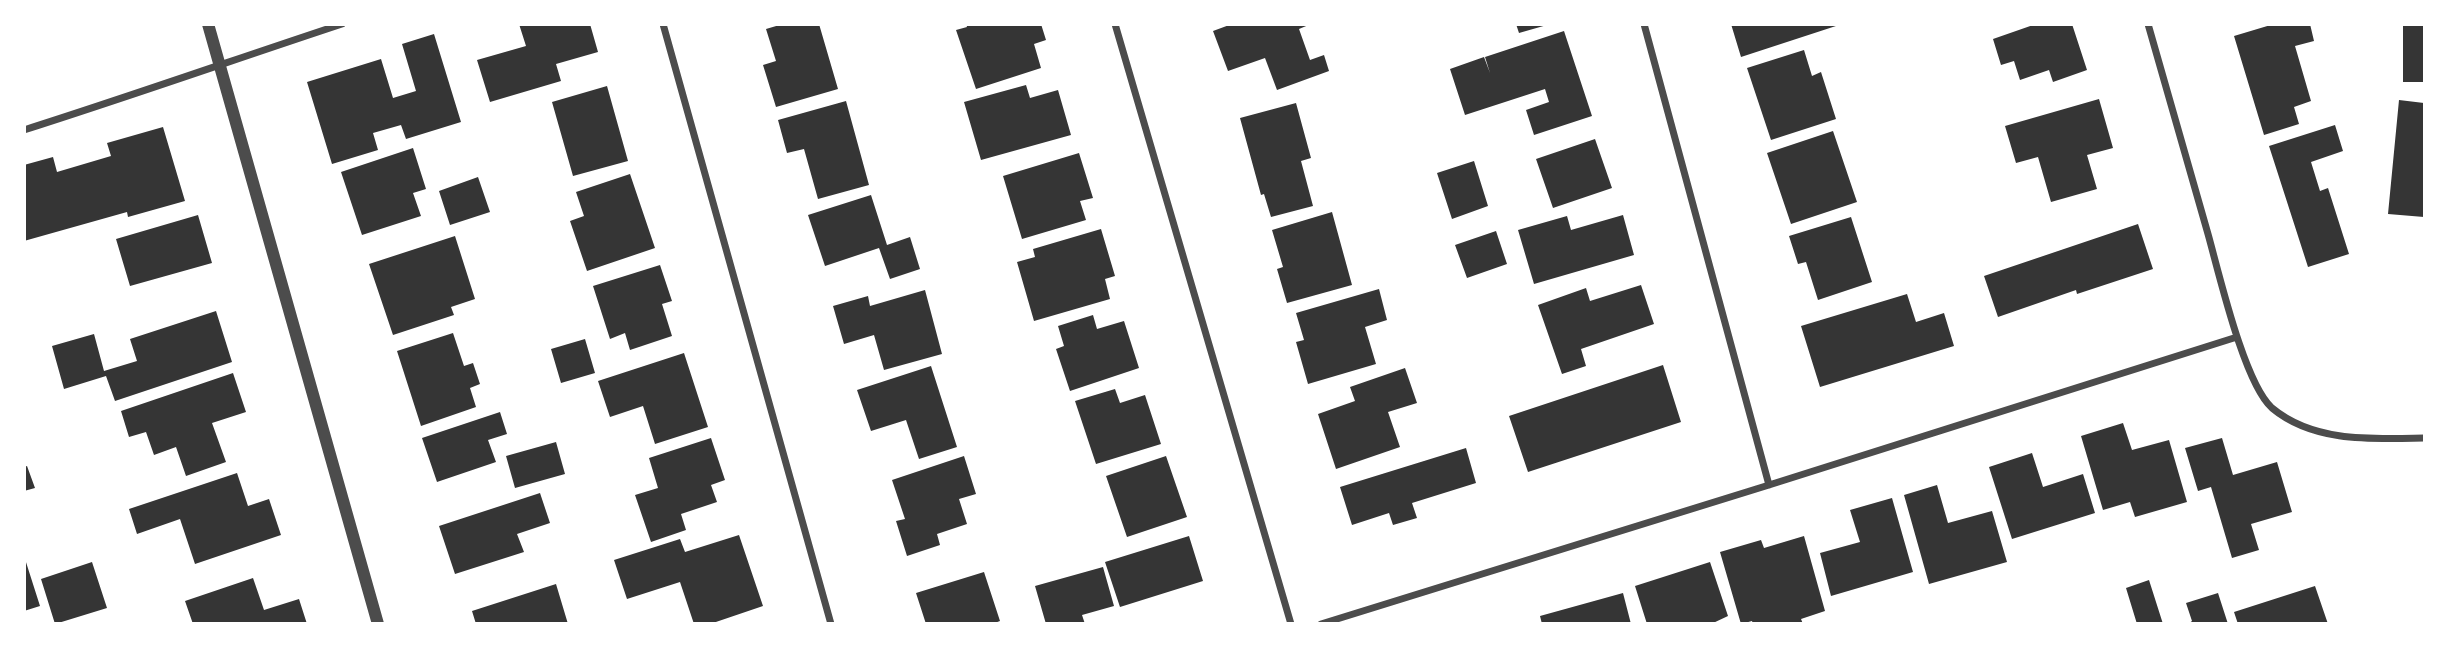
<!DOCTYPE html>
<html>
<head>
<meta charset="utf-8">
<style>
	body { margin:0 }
	#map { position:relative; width:2449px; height:648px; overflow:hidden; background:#fff; font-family:Poppins,sans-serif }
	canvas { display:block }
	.frame { position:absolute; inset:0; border:26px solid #fff; pointer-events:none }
</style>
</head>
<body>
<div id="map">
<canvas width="2449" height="648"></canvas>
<div class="frame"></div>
</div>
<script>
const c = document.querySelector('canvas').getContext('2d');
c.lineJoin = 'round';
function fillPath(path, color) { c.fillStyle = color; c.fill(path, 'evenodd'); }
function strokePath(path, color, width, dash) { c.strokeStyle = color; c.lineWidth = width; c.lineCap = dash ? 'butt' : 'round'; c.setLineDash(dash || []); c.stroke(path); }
fillPath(new Path2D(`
	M519 24H590L598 52 556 64 561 81 490 102 477 60 526 46Z
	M783 24H819L838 89 776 107 763 65 776 61 766 29Z
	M966 24H1041L1046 40 1034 44 1041 68 976 89 956 30 967 27Z
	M1232 24H1311L1299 29 1310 60 1324 55 1329 71 1277 90 1265 58 1228 71 1213 31Z
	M1516 24H1546L1547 25 1519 33Z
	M1731 24H1839V25L1741 57Z
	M2036 24H2072L2087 70 2053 82 2049 70 2020 80 2014 61 2001 65 1993 39Z
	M2274 24H2310L2314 41 2295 46 2311 101 2294 107 2299 124 2264 135 2234 36Z
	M2403 24H2424V82H2403Z
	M1564 31 1592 116 1534 135 1526 110 1549 102 1545 89 1465 115 1450 69 1484 57 1490 73 1485 57Z
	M434 34 461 122 406 139 401 125 373 133 378 150 332 164 307 82 381 59 393 98 416 91 402 44Z
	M1804 50 1812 76 1821 72 1836 119 1771 140 1747 68Z
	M1026 85 1030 98 1058 90 1071 135 981 160 964 102Z
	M607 86 628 161 573 176 552 102Z
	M2099 99 2113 148 2087 155 2097 189 2051 202 2038 157 2016 163 2005 126Z
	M2399 100 2424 103V217L2388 214Z
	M846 101 869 185 818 199 804 149 787 153 778 120Z
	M1296 103 1311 158 1301 161 1313 206 1271 217 1264 194 1261 195 1240 118Z
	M2335 125 2343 151 2311 162 2320 191 2328 188 2349 254 2308 267 2269 146Z
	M163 127 185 201 128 217 127 212 24 241V165L53 157 57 172 111 156 107 143Z
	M1833 131 1857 202 1791 224 1767 153Z
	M1595 139 1612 188 1553 208 1536 159Z
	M413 148 426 189 413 193 421 216 362 235 341 172Z
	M1079 153 1093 198 1080 201 1086 220 1022 239 1003 176Z
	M1474 161 1488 206 1452 219 1437 173Z
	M630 174 655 248 587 271 570 221 584 216 576 192Z
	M478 177 490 212 450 225 439 191Z
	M871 195 887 245 910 237 920 269 890 279 879 248 825 266 808 215Z
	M1332 212 1352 285 1287 303 1277 269 1283 267 1272 230Z
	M198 215 212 263 130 286 116 239Z
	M1623 215 1634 255 1534 284 1518 230 1567 216 1571 230Z
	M1851 217 1872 282 1818 300 1806 262 1798 264 1789 236Z
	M2138 224 2153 269 2077 294 2076 290 1998 317 1984 276Z
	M1101 229 1115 276 1105 279 1110 299 1034 321 1017 262 1035 257 1033 249Z
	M1496 231 1507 264 1467 278 1455 245Z
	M455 236 475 299 451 307 454 315 393 335 369 264Z
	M660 265 672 301 662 304 672 336 630 350 625 333 610 339 593 286Z
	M1641 285 1654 324 1581 349 1586 366 1562 374 1538 305 1586 288 1590 301Z
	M1379 289 1387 320 1365 327 1376 364 1308 384 1296 342 1304 340 1296 313Z
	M925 290 942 354 884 370 874 335 844 344 833 306 868 296 870 306Z
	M1907 294 1916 322 1944 313 1954 346 1820 387 1801 326Z
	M216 311 232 362 115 401 106 376 64 389 52 346 94 334 104 371 137 361 130 339Z
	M1093 315 1097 329 1124 321 1139 368 1070 391 1056 349 1064 346 1058 326Z
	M453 333 464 366 473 363 480 384 470 388 476 407 421 426 397 351Z
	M585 339 595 373 561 383 551 349Z
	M684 353 708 427 655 444 643 406 610 417 598 381Z
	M1663 365 1681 422 1528 472 1509 416Z
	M931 366 957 447 919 459 906 420 871 431 857 390Z
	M1405 368 1417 403 1388 412 1400 447 1336 469 1318 414 1355 401 1350 387Z
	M233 373 246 412 212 423 226 462 186 476 176 447 154 455 146 432 129 437 121 411Z
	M1115 389 1120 403 1145 395 1161 444 1096 464 1075 401Z
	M500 412 507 434 488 440 496 462 437 482 422 438Z
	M2123 423 2132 450 2169 440 2187 502 2135 517 2130 502 2103 510 2081 436Z
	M711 438 725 480 711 485 717 502 681 514 686 530 651 542 635 495 658 488 649 458Z
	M2222 438 2233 475 2277 462 2292 512 2251 524 2259 550 2232 558 2211 487 2198 491 2185 448Z
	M556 442 565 474 515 488 506 456Z
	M1466 448 1476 483 1412 503 1417 518 1393 525 1389 513 1352 525 1340 487Z
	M2032 453 2043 487 2083 474 2095 513 2012 539 1989 467Z
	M964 456 976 494 959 499 967 524 937 534 940 545 907 556 896 521 905 519 892 480Z
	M1166 456 1187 517 1127 537 1106 476Z
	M27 466 35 488 24 491V467Z
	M237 473 248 506 269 499 281 535 195 564 180 519 137 534 129 509Z
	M1937 485 1948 523 1992 511 2007 562 1929 584 1904 495Z
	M540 493 550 523 517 534 524 552 455 574 439 526Z
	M1892 498 1913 572 1831 596 1820 553 1860 542 1850 510Z
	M739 535 763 606 710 624H694L680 582 627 599 614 560 680 539 685 552Z
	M1189 536 1203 581 1120 607 1105 562Z
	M1804 536 1825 611 1801 619 1803 624H1753L1752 621 1741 624 1720 552 1761 540 1764 548Z
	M25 559 40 606 24 611V560Z
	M92 562 107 608 55 624 41 579Z
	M1710 562 1728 616 1711 624H1647L1635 586Z
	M1103 567 1114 606 1082 615 1085 624H1046L1035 586Z
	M984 572 1000 621 992 624H926L916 593Z
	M253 578 264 610 299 599 307 624H193L185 601Z
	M2149 580 2163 624H2137L2126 588Z
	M556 584 568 624H476L472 611Z
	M2315 586 2328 624H2238L2234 612Z
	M1623 593 1631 624H1542L1540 616Z
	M2218 593 2228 624H2188L2192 621 2186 603Z`), '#353535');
strokePath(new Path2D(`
	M663 24 831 624
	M1115 24 1291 624
	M1644 24 1769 485
	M2148 24C2168 94 2188 164 2208 234 2219 273 2244 383 2272 408 2314 443 2373 439 2424 438
	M24 130C131 96 236 59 342 24
	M1321 624 1769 485 2237 337`), '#4c4c4c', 7);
strokePath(new Path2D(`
	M208 24 378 624`), '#4c4c4c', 12);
</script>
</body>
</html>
